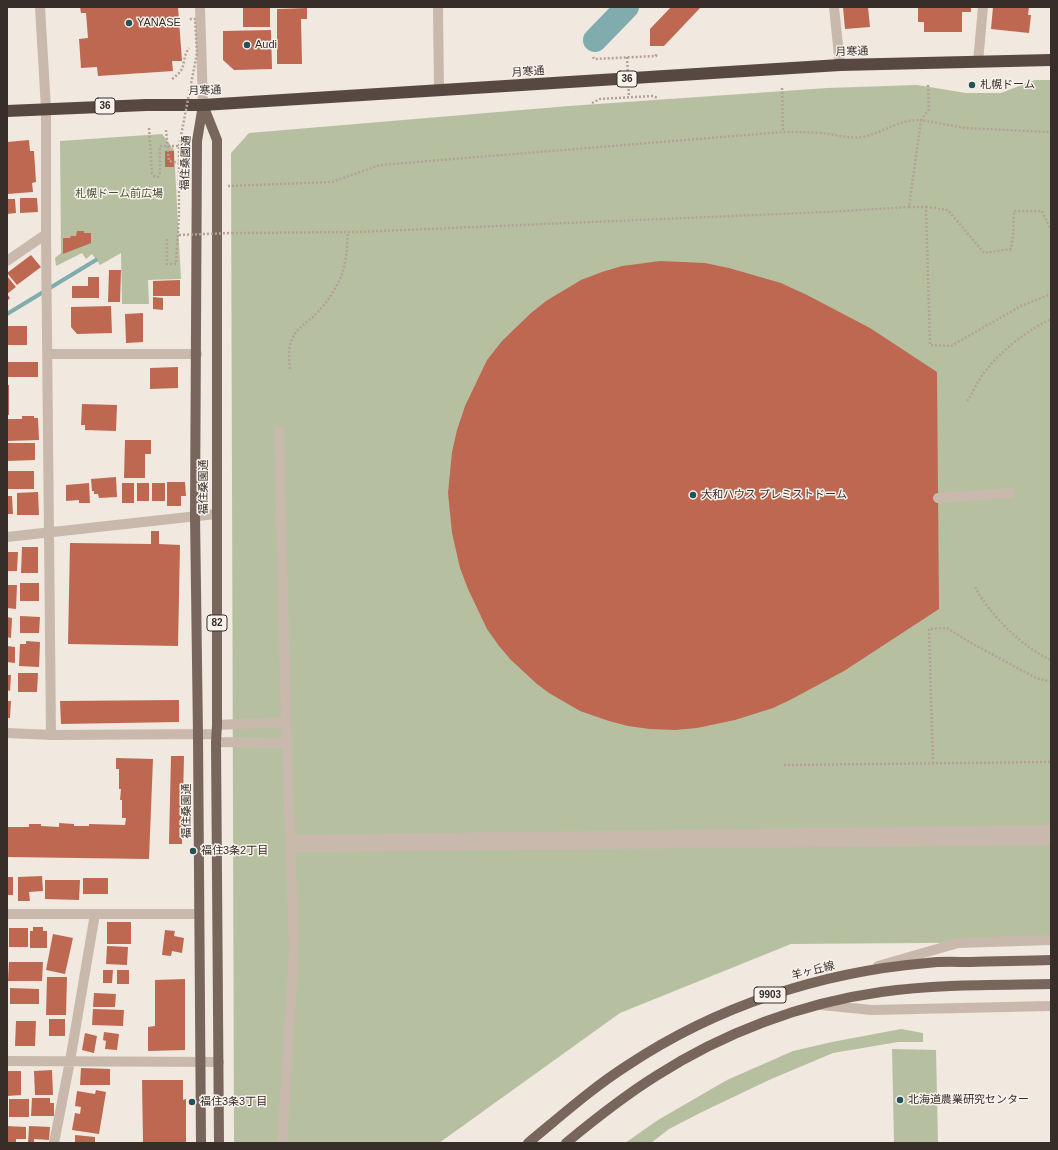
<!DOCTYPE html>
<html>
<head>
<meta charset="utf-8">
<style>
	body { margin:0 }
	#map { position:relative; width:1058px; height:1150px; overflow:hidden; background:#f1e8df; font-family:Helvetica,sans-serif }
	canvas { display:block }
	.frame { position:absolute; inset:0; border:8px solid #372e2a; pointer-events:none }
</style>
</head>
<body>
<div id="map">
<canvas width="1058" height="1150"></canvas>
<div class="frame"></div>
</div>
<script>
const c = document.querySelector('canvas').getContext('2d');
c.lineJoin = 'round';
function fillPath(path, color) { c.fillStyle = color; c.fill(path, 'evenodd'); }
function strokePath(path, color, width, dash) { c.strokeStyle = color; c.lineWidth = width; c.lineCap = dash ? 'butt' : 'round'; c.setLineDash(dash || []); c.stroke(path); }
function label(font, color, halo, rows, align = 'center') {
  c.font = font + ' Helvetica,"Noto Sans JP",sans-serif'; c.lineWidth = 3; c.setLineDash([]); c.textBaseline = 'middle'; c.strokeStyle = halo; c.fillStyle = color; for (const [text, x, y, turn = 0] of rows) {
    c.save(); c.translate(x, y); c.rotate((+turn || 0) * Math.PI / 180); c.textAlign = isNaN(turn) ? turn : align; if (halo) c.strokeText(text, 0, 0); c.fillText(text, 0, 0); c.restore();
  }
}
fillPath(new Path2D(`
	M1035 80H1051V942L791 944 620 1013 439 1143H234L231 153 249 133 569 106 827 88 917 85 966 93H1001Z
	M162 134 174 150 181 279 148 280 149 304H122L121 253 100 265 92 254 86 259 82 253 56 266 55 258 61 253 60 141Z
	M901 1029 923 1033V1042H898L833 1053 769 1080 702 1112 669 1129 651 1143H625L658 1120 727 1080 793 1051 832 1042Z
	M892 1049 936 1050 938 1143H894Z`), '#b6c0a0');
strokePath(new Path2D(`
	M7 314 96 260`), '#80acad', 4);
strokePath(new Path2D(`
	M595 40 627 7`), '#80acad', 24);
fillPath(new Path2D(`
	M80 7H178L182 61H172L173 71 98 76 97 67 81 68 79 39 88 38 86 13H81Z
	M243 7H270V27H243Z
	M671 7H701L664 46H650V29Z
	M843 7H868L870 27 845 29Z
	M918 7H971V12H962V32H924V22H918Z
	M993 7H1029L1028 15H1031L1029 33 991 29Z
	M307 8V19H301L302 64H277V9Z
	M271 30 272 69 234 70 223 60V31Z
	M29 140 30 151H34L36 182 32 183 33 192 7 194V142Z
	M165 151H174V167H165Z
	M20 198H37L38 212 20 213Z
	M7 199H15L16 213 7 214Z
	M77 231H84V233H91V243L63 254V238H70L71 236H76Z
	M31 255 41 267 17 285 7 273Z
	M660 261 705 263 729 268 781 283 807 295 870 328 937 372 939 609 844 671 790 700 773 708 735 720 697 728 675 730 650 729 628 726 609 721 580 711 549 693 537 684 511 660 499 646 487 629 468 589 460 568 452 533 448 493 452 452 457 430 465 406 487 360 502 341 531 313 546 301 581 280 602 272 622 266Z
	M109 270H121L120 302H108Z
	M7 276 16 287 7 294 10 298 7 301Z
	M88 277H99V298H72V286H88Z
	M180 280V296H153V281Z
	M153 297 163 298V310L153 309Z
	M111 306 112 333 77 334 71 327V307Z
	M143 313V342L126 343 125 314Z
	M7 326H27V345H7Z
	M7 362H38V377H7Z
	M178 367V388L150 389V368Z
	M7 385H9V415H7Z
	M82 404 117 405 116 431 85 430V425H81Z
	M22 416H34V418H38L39 440 7 441V419H22Z
	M125 440H151V454H145V478H124Z
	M7 443H35V460L7 461Z
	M7 471H34V489H7Z
	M116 477 117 497 99 498 98 494H94V491H92L91 479Z
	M167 482H185L186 496H181V506H167Z
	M89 483 90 503H79V500L66 501V485Z
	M122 483H134V503H122Z
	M137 483H149V501H137Z
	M152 483H165V501H152Z
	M38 492 39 515H17V493Z
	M7 496H12L13 514H7Z
	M151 531H159V544L180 545 178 646 68 644 70 543 151 544Z
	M22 547H38V573H21Z
	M7 552H18L17 571H7Z
	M20 583H39V601H20Z
	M7 585H17L16 609 7 608Z
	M20 616 40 617 39 633H20Z
	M7 617 12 618 11 638 7 637Z
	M26 641 40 642 39 667 19 666 20 644H26Z
	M7 646 15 647V663L7 662Z
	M18 673H38L37 692H18Z
	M7 675H11L10 691 7 690Z
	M179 700V722L61 724 60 701Z
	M7 701H11L10 718H7Z
	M171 756H184L182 844H169Z
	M116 758 153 759 149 859 7 857V827H29V824H41V826L59 827V823L74 824V826H89V824L125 825 126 818H122V800H120L121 789H119V769H116Z
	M42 876 43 891 29 892 30 901H18V877Z
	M7 877H13V895H7Z
	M83 878H108V894H83Z
	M45 880H80L79 900 45 899Z
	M107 922H131V944H107Z
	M33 927H43V931H47V948H30V931H33Z
	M9 928H28V947H9Z
	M165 930 175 931 174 936 184 938 182 953 172 951 171 956 162 955Z
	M53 934 73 938 65 974 46 970Z
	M107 946 128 947 127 965 106 964Z
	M9 962H43L42 981H8Z
	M103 970H113L112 983H103Z
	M117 970H129V984H117Z
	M47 977H67L66 1015H46Z
	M185 979V1050L148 1051V1027L155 1026V980Z
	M10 988 39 989V1004H10Z
	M94 993 116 994 115 1007H93Z
	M93 1009 124 1010 123 1026 92 1025Z
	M49 1019H65V1036H49Z
	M16 1021H36L35 1046H15Z
	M104 1032 119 1034 117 1050 105 1049 106 1041 103 1040Z
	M85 1033 97 1036 94 1053 82 1050Z
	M81 1068 110 1069V1085H80Z
	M52 1070 53 1095H35L34 1071Z
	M7 1071H21V1095L7 1096Z
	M142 1080H183V1100L186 1099V1143H143Z
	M96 1090 106 1092 99 1134 72 1130 75 1113 80 1114 81 1107 75 1106 77 1091 95 1094Z
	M32 1098H50V1103H54V1116H31Z
	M9 1099H29V1117H9Z
	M7 1126 26 1127V1139H16V1143H7Z
	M29 1126 50 1127 49 1140 34 1139V1143H28Z
	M75 1135 95 1137V1143H75Z`), '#be6851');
strokePath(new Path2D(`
	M593 57 594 59 656 56V53
	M172 79C189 67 180 61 189 48
	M928 85 929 109 921 120 965 128 1051 132
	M782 88 783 132
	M592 103 600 99 652 96 658 98
	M149 128 152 173 154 176 158 177 160 173V146
	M166 130 169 161 179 163
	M228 186 332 182 380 165 783 132C795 132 807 132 820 133 834 134 848 139 862 137 884 133 898 119 921 120L909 207 826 212 357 232 232 233
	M909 207H926L930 345 951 346 1021 306 1051 294
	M926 207 948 210 984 253 1011 249 1013 234 1014 211H1042L1051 230
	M167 239V264H176L177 247
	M290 369C289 359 288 349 292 339 296 329 305 324 313 317 322 308 331 297 337 285 346 269 347 250 348 232
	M967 401C974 391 979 378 987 369 1004 348 1027 331 1051 319
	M975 587C990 615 1022 647 1051 660
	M933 763 929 629 947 628 973 644 1036 678 1051 682
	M784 765 1051 762`), '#b5a296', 2.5, [2, 2]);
strokePath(new Path2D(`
	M40 7 46 109V234L51 735
	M200 7 203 105
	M438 7 439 90
	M834 7 840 65
	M978 62 983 7
	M7 261 46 234
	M47 354H197
	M279 431 286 722 294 950 282 1143
	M938 498 1010 493
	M7 537 216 514
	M217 725 286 722
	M7 733 51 735 216 734
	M216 742 287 743
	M290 840 1051 830
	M290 847 1051 840
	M7 914H199
	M878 966 958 943 1051 940
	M821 1005 872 1010 1051 1006
	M7 1061 219 1062
	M54 1143 70 1061 95 914`), '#c9b8ac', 10);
strokePath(new Path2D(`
	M203 105 217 140V725L216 742 219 1143
	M201 1143 198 735 195 515 197 141 203 105
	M528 1143C561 1116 592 1088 628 1065 717 1006 821 972 927 963 941 961 956 962 970 962 997 961 1024 961 1051 960
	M566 1143C595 1119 624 1096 656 1076 723 1033 802 1003 881 992 937 984 995 985 1051 984`), '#78655c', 10);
strokePath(new Path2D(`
	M7 111 146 105H203L840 65 1051 60`), '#584842', 12);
strokePath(new Path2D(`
	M627 57 629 97
	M160 146H179V216L177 247
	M179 146 197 53 195 19H188
	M179 235 232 233`), '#b5a296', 2.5, [2, 2]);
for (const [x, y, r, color] of [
	[129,23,4,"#225456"],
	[247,45,4,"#225456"],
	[972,85,4,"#225456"],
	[693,495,4,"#225456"],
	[193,851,4,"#225456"],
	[900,1100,4,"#225456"],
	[192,1102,4,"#225456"]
]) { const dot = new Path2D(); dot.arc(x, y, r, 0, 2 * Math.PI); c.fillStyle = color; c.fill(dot); strokePath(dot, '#f9f2ec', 1.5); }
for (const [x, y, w] of [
	[627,79,20],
	[105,106,20],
	[217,623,20],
	[770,995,32]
]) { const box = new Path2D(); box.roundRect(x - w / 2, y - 8, w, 16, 3); c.fillStyle = '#f9f2ec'; c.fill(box); strokePath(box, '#372e2a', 1); }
label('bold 10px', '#372e2a', null, [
	["36",627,79],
	["36",105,106],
	["82",217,623],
	["9903",770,995]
]);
label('11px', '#372e2a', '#f9f2ec', [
	["YANASE",137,23],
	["Audi",255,45],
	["札幌ドーム",980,85],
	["大和ハウス プレミストドーム",701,495],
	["福住3条2丁目",201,851],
	["北海道農業研究センター",908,1100],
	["福住3条3丁目",200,1102]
], 'left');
label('11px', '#372e2a', '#f9f2ec', [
	["月寒通",852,52,-2],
	["月寒通",528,72,-4],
	["月寒通",205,91,-2],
	["福住桑園通",186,163,-88],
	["福住桑園通",204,487,-90],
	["福住桑園通",187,811,-90],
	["羊ヶ丘線",813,971,-14]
]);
label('11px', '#485430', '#f9f2ec', [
	["札幌ドーム前広場",119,194]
]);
</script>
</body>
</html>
